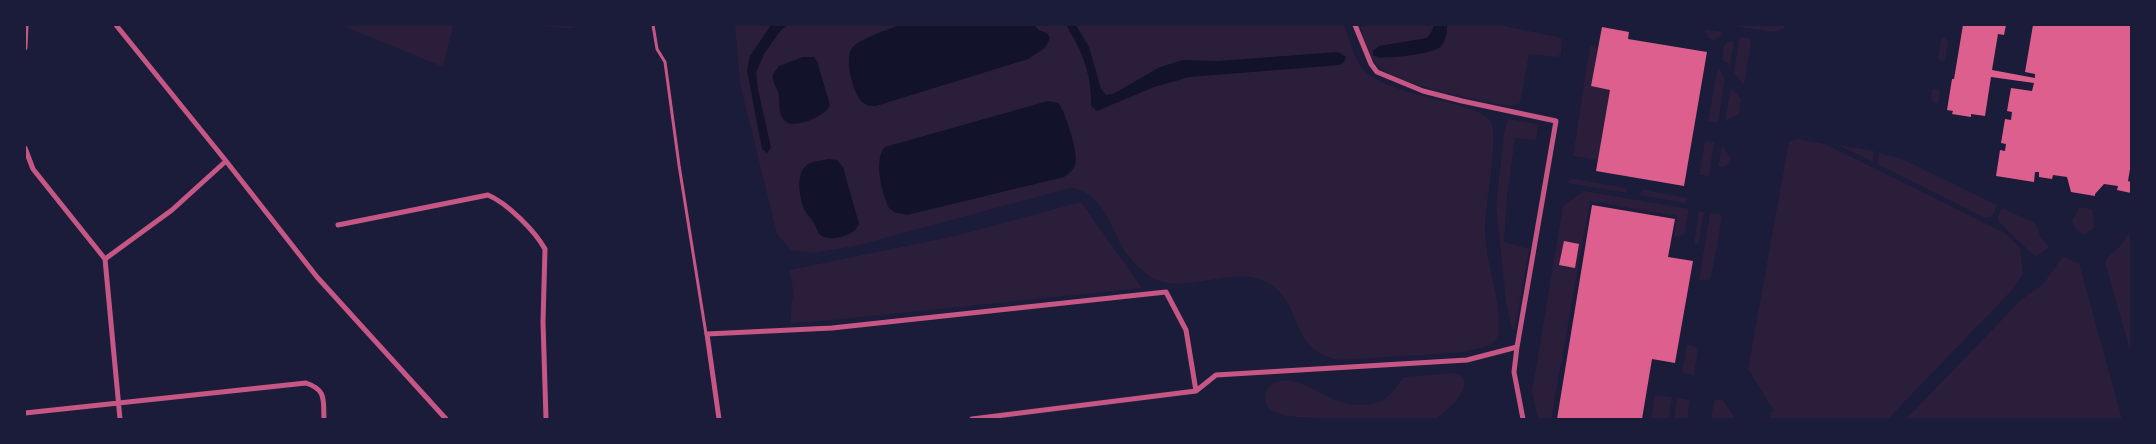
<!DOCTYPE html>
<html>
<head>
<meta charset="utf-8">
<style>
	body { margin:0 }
	#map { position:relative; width:2156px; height:444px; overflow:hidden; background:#1b1b3a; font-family:Mulish,sans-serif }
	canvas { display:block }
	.frame { position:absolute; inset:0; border:26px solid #1b1b3a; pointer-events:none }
</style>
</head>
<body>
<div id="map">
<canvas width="2156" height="444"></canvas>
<div class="frame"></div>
</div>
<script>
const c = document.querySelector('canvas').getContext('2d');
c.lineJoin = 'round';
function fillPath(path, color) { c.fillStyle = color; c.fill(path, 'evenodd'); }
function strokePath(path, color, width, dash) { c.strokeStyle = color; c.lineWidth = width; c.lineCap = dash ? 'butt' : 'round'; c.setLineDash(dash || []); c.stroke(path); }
fillPath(new Path2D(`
	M341 25H453L443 67Z
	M513 25H588L570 28Z
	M735 25H1344C1349 39 1353 55 1361 67 1383 97 1481 101 1491 122 1499 137 1485 207 1485 228 1485 262 1500 294 1499 329 1499 337 1495 343 1487 346 1468 353 1444 353 1423 355 1396 356 1368 358 1340 360 1287 351 1305 302 1266 282 1232 264 1180 299 1148 275 1140 269 1132 261 1126 253 1112 231 1102 190 1070 188L855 246 813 253 791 250 777 234 740 84Z
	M1360 25H1434C1429 52 1390 37 1373 51V55L1379 58 1425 53 1447 35V25H1499L1558 37 1562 39 1561 54 1556 57 1529 54 1520 103 1511 106C1482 101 1394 85 1376 64 1367 54 1364 38 1360 25Z
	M1728 25H1788L1781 30 1773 32Z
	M1705 30 1722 32V35L1714 40 1709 39Z
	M1743 37 1749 38 1751 41 1744 85 1734 73 1739 39Z
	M1943 37 1948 41 1945 60 1942 62 1938 58 1941 40Z
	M1730 41 1734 42 1730 65 1722 59 1724 45Z
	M1590 46 1598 47 1591 86 1610 90 1598 160 1573 156Z
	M1718 67 1725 78 1718 123 1708 121Z
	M1731 87 1741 99 1739 114 1725 121Z
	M1935 88 1940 91 1939 102 1936 104 1931 101 1932 90Z
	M1508 119 1538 124 1536 140 1515 138 1507 197 1504 242 1529 249 1515 329 1512 330 1506 302 1496 206 1504 133Z
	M1798 139 1825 144 2005 233 2020 248 2023 274 2013 289 1888 419H1771L1770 413 1774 411 1748 369 1789 141Z
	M1705 141 1714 142 1709 176 1699 175Z
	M1838 145 1874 151 1873 162Z
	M1722 146 1731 158 1730 163 1724 167 1718 166Z
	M1879 153 1902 159 1997 205 1992 217 1985 218 1877 164Z
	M1569 178 1626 188 1627 193 1568 183Z
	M1644 190 1687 198 1686 203 1638 195Z
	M1584 191 1689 209 1684 235 1674 237 1677 216 1590 201 1551 419H1538L1532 392 1563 206Z
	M1081 202 1142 288 833 320 790 323 792 300 794 294 789 270 955 236Z
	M2079 207 2092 209 2095 227 2086 234 2076 231 2072 221Z
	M2002 208 2035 223 2041 237 2049 247 2036 257C2027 249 2001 226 1997 218Z
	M1699 211 1704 212 1699 243 1696 244H1694Z
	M1710 213 1720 214 1722 217 1711 277 1706 281 1699 280Z
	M2131 230V354L2105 263 2107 258 2120 246Z
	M2063 257 2079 263 2122 419H1906L2022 299 2043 284Z
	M1687 344 1694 346 1698 350 1694 375 1682 373Z
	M1454 373C1482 381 1446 413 1435 419 1389 419 1342 420 1297 417 1289 416 1278 415 1271 410 1260 401 1266 383 1279 381 1313 377 1331 411 1370 404 1376 403 1382 402 1387 397 1394 392 1398 383 1404 377Z
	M1655 395 1672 397 1668 419H1651Z
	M1677 398 1690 400 1687 419H1674Z
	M1717 399 1723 400 1736 419H1711L1714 402Z`), '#2a1e3b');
fillPath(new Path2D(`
	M771 25H788L781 30 764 54 756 73 758 89 771 148 767 153 762 149 747 70 750 56Z
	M899 25H1034L1039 30 1047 33 1050 38 1045 48 1028 59 876 106C871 106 866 106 862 102 853 93 843 57 853 47 861 38 888 30 899 25Z
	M1066 25H1076L1089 47 1101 89 1106 95 1113 94 1160 67 1183 60 1218 61 1338 52 1346 57 1344 62 1340 65 1189 77 1154 87 1097 111 1091 106C1092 74 1082 51 1066 25Z
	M1434 25H1447C1447 33 1446 41 1440 47 1432 54 1381 61 1373 55V51L1379 46 1427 38 1431 33Z
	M803 57H814L817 61 830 105C827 115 796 129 786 122 777 115 781 102 778 92 776 86 772 81 773 74L779 66Z
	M1048 101 1058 103C1065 110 1077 150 1076 161 1075 169 1070 173 1064 177L907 215 894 212 889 208C882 194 873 159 885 147Z
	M828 159 837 160 843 167 859 224C856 235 832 242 822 236 817 233 817 228 814 223 812 219 807 215 805 211 800 200 796 179 803 169 809 161 820 161 828 159Z`), '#12122b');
fillPath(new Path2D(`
	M1963 25H2006L2004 35 1998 34 1992 70 2035 78V74L2025 72 2033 25H2131V163L2128 181 2131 182V193L2117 190 2118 186 2104 184 2095 194V196L2071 192 2067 177 2053 175 2052 179 2039 177V172H2035L2034 182 1996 176 2000 150 2005 151 2006 144 2001 143 2005 119 2011 120 2012 112 2007 111 2011 88 2032 91 2034 83 1991 77 1985 116 1971 114V117L1952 114 1953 111 1947 110 1952 79H1954Z
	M1602 27 1629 32 1628 39 1707 52 1684 186 1596 171 1610 90 1591 86Z
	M1592 205 1675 219 1668 257 1693 261 1675 363 1652 359 1642 419H1557Z
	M1564 241 1579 244 1575 268 1559 265Z`), '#dd5f8e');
strokePath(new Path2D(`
	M653 25 657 49 665 62 679 165 706 334`), '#c65784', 3);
strokePath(new Path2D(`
	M116 25 226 161 317 277 446 419
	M1355 25 1371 64 1377 72 1423 91 1462 101 1556 121 1517 347 1514 372 1523 419
	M25 48 26 25
	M25 148 33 169 105 259 120 419
	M338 225 488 195C507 203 535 231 545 249L543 322 546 419
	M105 259 172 210 226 161
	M25 413 306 383C327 390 323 400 324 419
	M719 419 707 334 832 328 1166 292 1186 330 1196 391
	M972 419 1196 391 1216 375 1467 360 1517 347`), '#c65784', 5);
</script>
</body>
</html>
